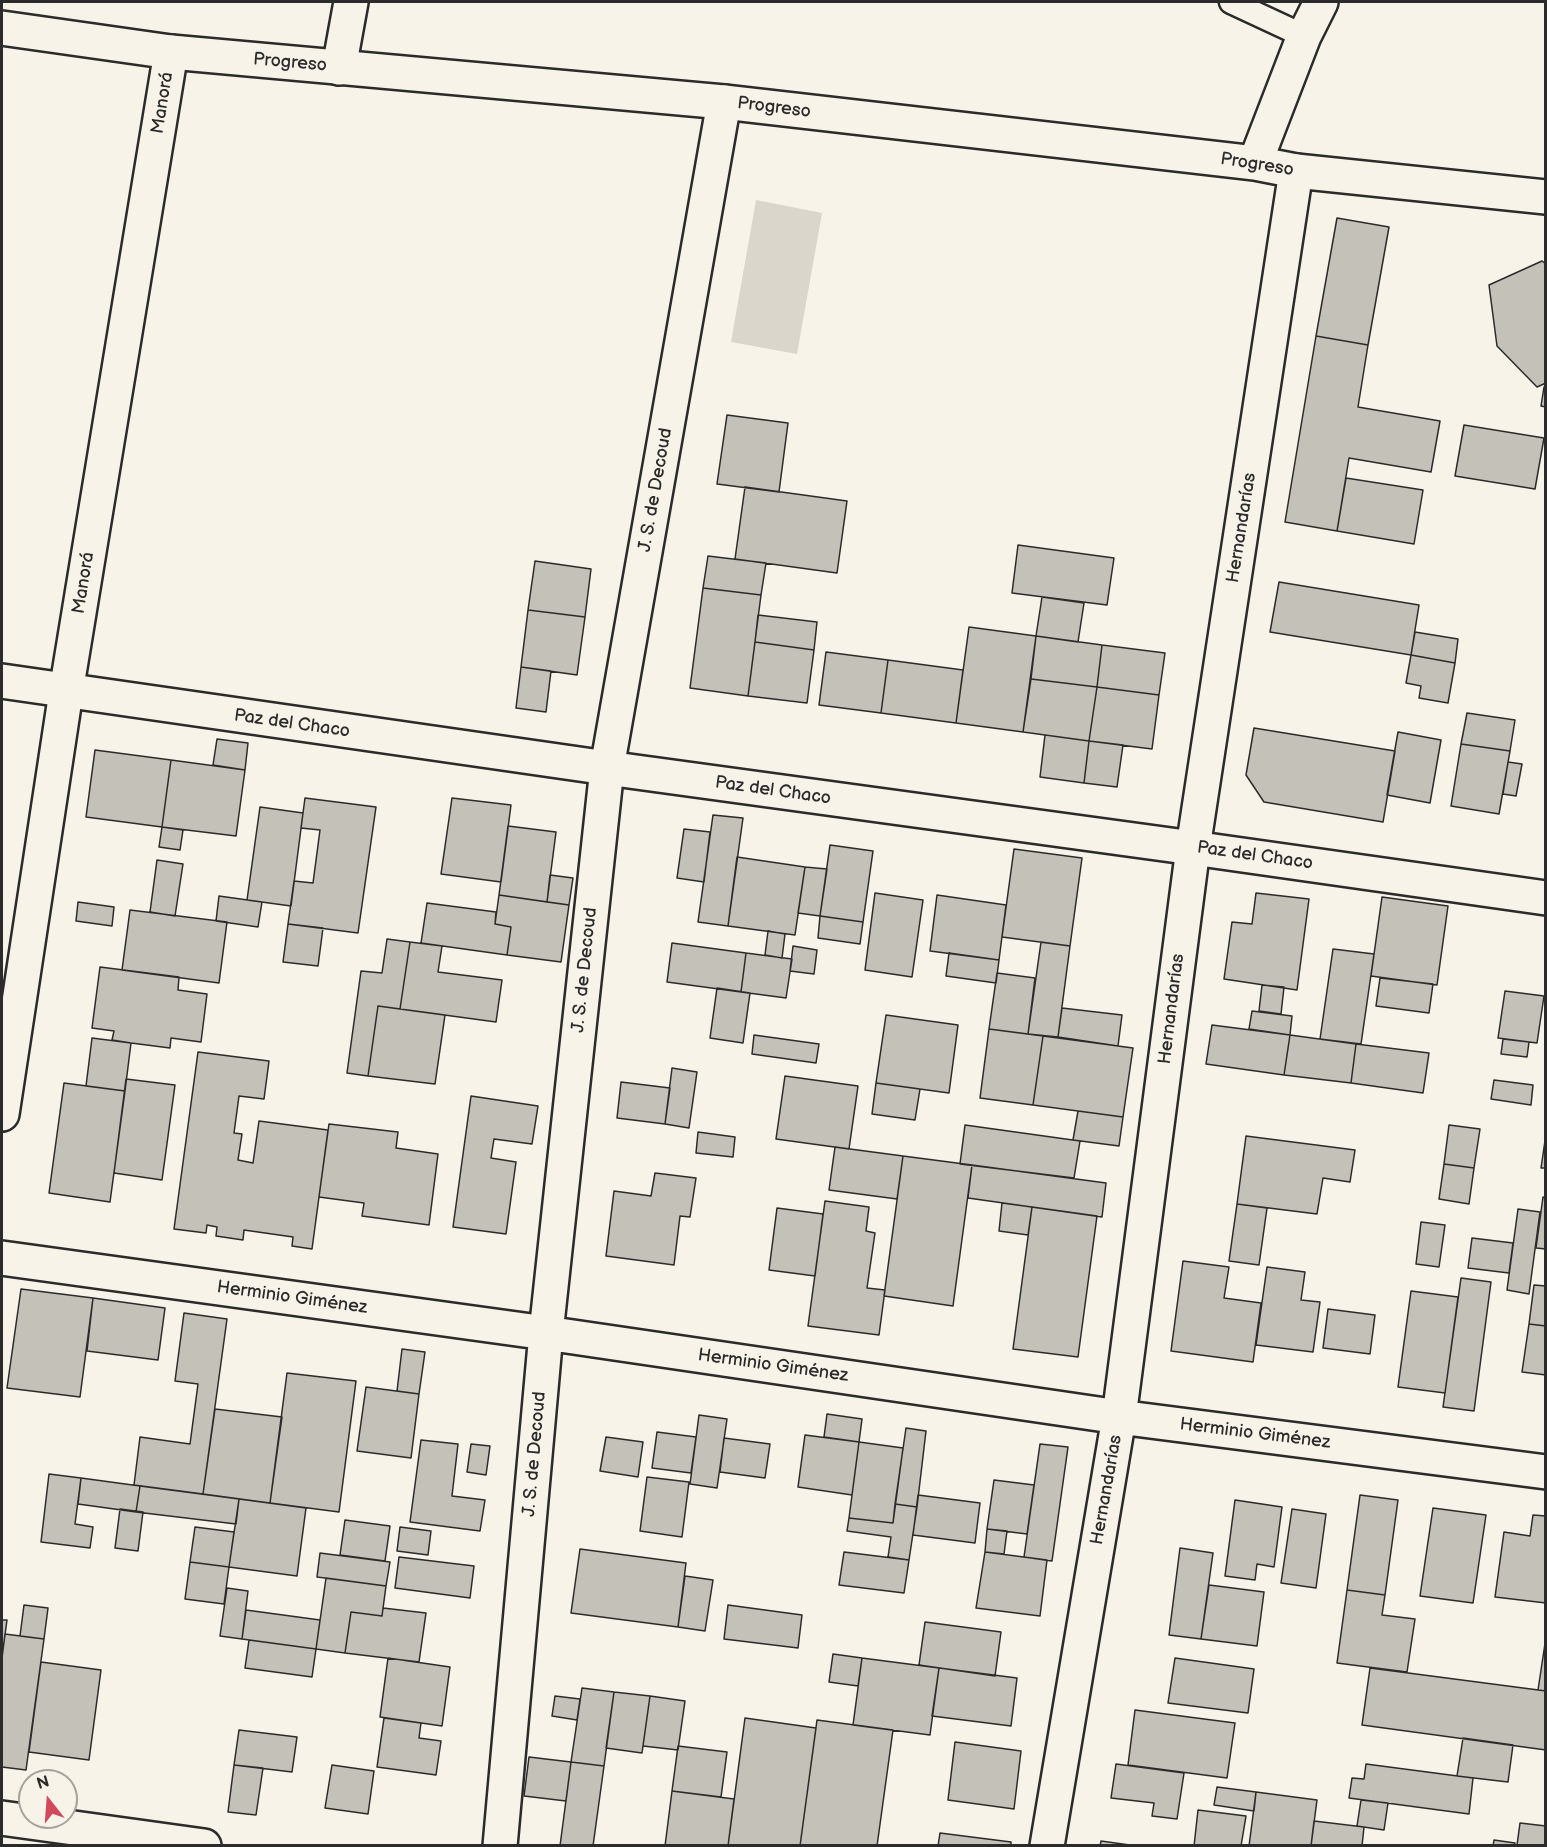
<!DOCTYPE html>
<html>
<head>
<meta charset="utf-8">
<style>
	body { margin:0 }
	#map { position:relative; width:1547px; height:1847px; overflow:hidden; background:#f7f3e8; font-family:"Balsamiq Sans",sans-serif }
	canvas { display:block }
	.frame { position:absolute; inset:0; border:3px solid #2b2b2b; pointer-events:none }
	.north { position:absolute; left:18px; top:1769px; width:60px; height:60px; box-sizing:border-box; background:#f7f3e8; border:2px solid #a5a39c; border-radius:50%; rotate:343deg; font-size:16px; font-weight:700; line-height:24px; text-align:center; color:#2b2b2b }
	.north::after { content:''; display:block; margin:auto; width:21px; height:27px; background:#d1495b; clip-path:polygon(50% 0,100% 100%,50% 72%,0 100%) }
</style>
</head>
<body>
<div id="map">
<canvas width="1547" height="1847"></canvas>
<div class="frame"></div>
<div class="north">N</div>
</div>
<script>
const c = document.querySelector('canvas').getContext('2d');
c.lineJoin = 'round';
function fillPath(path, color) { c.fillStyle = color; c.fill(path, 'evenodd'); }
function strokePath(path, color, width, dash) { c.strokeStyle = color; c.lineWidth = width; c.lineCap = dash ? 'butt' : 'round'; c.setLineDash(dash || []); c.stroke(path); }
function label(font, color, halo, rows, align = 'center') {
  c.font = font + ' "Balsamiq Sans",sans-serif'; c.lineWidth = 4.5; c.setLineDash([]); c.textBaseline = 'middle'; c.strokeStyle = halo; c.fillStyle = color; for (const [text, x, y, turn = 0] of rows) {
    c.save(); c.translate(x, y); c.rotate((+turn || 0) * Math.PI / 180); c.textAlign = isNaN(turn) ? turn : align; if (halo) c.strokeText(text, 0, 0); c.fillText(text, 0, 0); c.restore();
  }
}
fillPath(new Path2D(`
	M756 200 822 213 797 354 731 342Z`), '#dad6cc');
const building = new Path2D(`
	M1337 218 1389 227 1368 345 1316 336Z
	M1542 261 1546 264V383L1537 387 1497 346 1489 285Z
	M1316 336 1368 345 1358 407 1440 421 1431 472 1349 458 1337 531 1285 522Z
	M1544 387H1546V407L1541 406Z
	M727 415 788 423 779 492 717 484Z
	M1464 425 1544 438 1535 489 1455 476Z
	M1346 478 1423 490 1414 544 1337 531Z
	M745 487 847 501 837 573 735 559Z
	M1018 545 1114 558 1107 605 1012 593Z
	M708 556 766 563 761 595 703 588Z
	M535 561 591 569 585 617 528 610Z
	M1279 582 1419 605 1411 655 1270 632Z
	M703 588 761 595 748 696 690 688Z
	M1042 597 1084 603 1078 642 1036 636Z
	M528 610 585 617 577 675 521 667Z
	M758 615 817 622 814 650 755 642Z
	M969 627 1036 636 1023 732 956 723Z
	M1415 632 1458 639 1455 663 1411 655Z
	M1036 636 1102 645 1097 687 1031 679Z
	M755 642 814 650 807 703 748 696Z
	M1102 645 1165 653 1159 695 1097 687Z
	M826 652 888 660 881 713 819 705Z
	M1411 655 1455 663 1448 703 1419 698 1421 686 1406 683Z
	M888 660 963 670 956 723 881 713Z
	M521 667 551 671 546 712 516 708Z
	M1031 679 1097 687 1089 741 1023 732Z
	M1097 687 1159 695 1152 749 1089 741Z
	M1467 713 1515 720 1510 751 1461 744Z
	M1254 728 1395 751 1383 822 1264 802 1246 775Z
	M1398 732 1441 740 1430 803 1387 795Z
	M1045 735 1089 741 1084 783 1040 777Z
	M217 739 248 743 245 770 213 765Z
	M1089 741 1123 745 1117 787 1084 783Z
	M1461 744 1510 751 1499 814 1451 806Z
	M95 750 171 760 162 827 86 817Z
	M171 760 245 770 236 836 162 827Z
	M1508 762 1522 764 1516 796 1503 794Z
	M305 798 376 807 358 933 288 924 294 881 313 883 320 830 301 828Z
	M452 798 511 805 501 882 441 874Z
	M260 807 303 813 291 906 247 900Z
	M713 815 743 818 728 926 698 922Z
	M508 826 556 832 547 902 499 895Z
	M162 827 183 830 180 850 159 847Z
	M684 829 710 832 704 882 677 878Z
	M830 845 873 851 863 922 820 916Z
	M1014 849 1082 858 1070 946 1002 937Z
	M737 857 805 867 795 935 728 926Z
	M157 860 183 864 175 916 150 912Z
	M805 867 827 869 820 916 798 913Z
	M550 875 573 878 569 905 547 902Z
	M875 893 923 900 912 977 865 970Z
	M1256 893 1309 899 1297 990 1224 979 1232 922 1252 924Z
	M499 895 569 905 561 962 507 955 511 927 495 924Z
	M937 895 1006 905 999 960 930 951Z
	M219 896 262 902 258 927 216 921Z
	M1382 897 1448 906 1437 985 1371 976Z
	M78 902 114 907 112 926 76 921Z
	M427 903 496 912 495 924 511 927 507 955 421 943Z
	M130 910 227 922 219 983 122 970Z
	M820 916 863 922 860 944 818 938Z
	M288 924 323 928 318 966 283 962Z
	M768 931 785 934 782 958 765 955Z
	M387 939 410 942 400 1009 378 1006 368 1076 347 1073 361 971 382 973Z
	M410 942 442 946 438 972 502 980 496 1022 400 1009Z
	M1041 942 1070 946 1058 1037 1028 1034Z
	M672 943 746 953 741 992 667 982Z
	M793 946 817 950 814 974 790 971Z
	M1333 949 1374 954 1361 1044 1320 1039Z
	M746 953 792 959 786 998 741 992Z
	M949 953 999 960 996 983 946 976Z
	M100 967 179 977 178 990 207 994 201 1042 171 1038 170 1048 131 1043 112 1040 114 1031 92 1028Z
	M997 973 1035 978 1028 1034 989 1029Z
	M1380 978 1433 984 1429 1013 1376 1006Z
	M1262 985 1284 987 1281 1014 1259 1011Z
	M717 988 750 993 743 1043 710 1038Z
	M1505 991 1544 996 1537 1043 1498 1038Z
	M378 1006 445 1015 435 1084 368 1076Z
	M1062 1008 1122 1015 1118 1046 1058 1037Z
	M1252 1011 1292 1016 1290 1035 1249 1029Z
	M886 1015 958 1025 949 1093 876 1083Z
	M1212 1025 1290 1035 1284 1075 1206 1064Z
	M989 1029 1043 1036 1033 1105 980 1098Z
	M754 1035 819 1044 816 1063 752 1054Z
	M1290 1035 1356 1044 1351 1083 1284 1075Z
	M1043 1036 1133 1048 1123 1117 1033 1105Z
	M92 1038 131 1043 125 1091 86 1086Z
	M1503 1039 1529 1042 1527 1057 1501 1054Z
	M1356 1044 1429 1053 1423 1093 1351 1083Z
	M198 1052 269 1061 264 1099 239 1096 234 1133 242 1134 238 1160 253 1163 259 1121 328 1130 312 1249 292 1246 293 1237 244 1230 243 1240 216 1236 217 1227 207 1225 206 1233 174 1229Z
	M672 1068 697 1072 689 1128 665 1124Z
	M785 1076 858 1086 849 1149 776 1139Z
	M126 1079 175 1085 162 1180 114 1173Z
	M1494 1080 1533 1085 1531 1105 1491 1099Z
	M621 1082 670 1088 665 1124 617 1118Z
	M64 1083 125 1091 110 1202 49 1193Z
	M876 1083 920 1089 915 1120 872 1114Z
	M471 1096 538 1106 532 1144 494 1139 491 1158 516 1162 506 1234 453 1227Z
	M1078 1111 1123 1117 1119 1146 1073 1140Z
	M329 1124 398 1132 396 1148 438 1154 429 1225 362 1216 364 1203 319 1197Z
	M965 1125 1080 1141 1074 1178 960 1164Z
	M1449 1125 1480 1129 1474 1168 1444 1164Z
	M698 1132 735 1137 733 1157 696 1153Z
	M1546 1134V1168H1541Z
	M1246 1136 1355 1150 1350 1182 1323 1178 1317 1214 1237 1204Z
	M835 1147 903 1156 897 1199 829 1190Z
	M903 1156 972 1165 953 1306 884 1296Z
	M1444 1164 1474 1168 1469 1204 1439 1199Z
	M972 1165 1106 1183 1102 1217 968 1198Z
	M655 1173 696 1178 690 1217 680 1216 674 1265 606 1256 614 1191 651 1196Z
	M1543 1197 1546 1198V1249L1536 1248Z
	M825 1201 869 1207 866 1231 875 1233 867 1288 885 1290 879 1335 808 1326Z
	M1002 1203 1032 1207 1028 1235 999 1231Z
	M1237 1204 1267 1208 1259 1265 1229 1261Z
	M1032 1207 1097 1216 1078 1357 1013 1349Z
	M777 1208 823 1214 815 1276 769 1270Z
	M1518 1209 1540 1212 1529 1294 1507 1290Z
	M1421 1222 1445 1225 1439 1267 1416 1264Z
	M1472 1238 1513 1243 1509 1273 1468 1268Z
	M1183 1261 1229 1267 1224 1298 1261 1303 1253 1362 1171 1351Z
	M1267 1267 1305 1272 1301 1300 1320 1302 1313 1352 1256 1345Z
	M1461 1278 1491 1282 1474 1411 1443 1407Z
	M1534 1285 1546 1286V1326L1529 1324Z
	M21 1289 93 1298 80 1397 7 1388Z
	M1411 1291 1458 1297 1445 1393 1398 1387Z
	M93 1298 165 1308 158 1360 87 1351Z
	M1328 1309 1375 1315 1370 1354 1323 1348Z
	M184 1313 227 1319 203 1494 134 1485 140 1437 190 1444 198 1384 175 1381Z
	M1529 1324 1546 1326V1375L1522 1372Z
	M402 1349 425 1352 419 1394 397 1391Z
	M287 1373 356 1381 339 1512 270 1503Z
	M366 1387 419 1394 411 1458 357 1451Z
	M215 1409 282 1417 270 1503 203 1494Z
	M827 1414 862 1419 859 1442 824 1437Z
	M699 1415 727 1419 717 1488 690 1484Z
	M906 1428 926 1431 917 1507 895 1504Z
	M657 1432 696 1437 691 1473 652 1468Z
	M805 1435 859 1442 852 1495 798 1487Z
	M606 1437 643 1442 638 1477 600 1471Z
	M724 1438 770 1444 765 1478 720 1472Z
	M421 1440 458 1444 452 1496 485 1500 480 1531 410 1522Z
	M859 1442 903 1448 893 1523 849 1518Z
	M471 1444 490 1446 486 1475 467 1472Z
	M1040 1444 1068 1447 1052 1561 1024 1557Z
	M49 1474 81 1478 75 1524 93 1527 90 1548 41 1542Z
	M647 1477 689 1482 682 1537 640 1531Z
	M81 1478 140 1486 136 1512 78 1504Z
	M994 1480 1034 1485 1027 1534 987 1529Z
	M140 1486 239 1499 236 1524 136 1512Z
	M918 1495 980 1503 975 1543 913 1535Z
	M1360 1495 1398 1500 1385 1595 1347 1590Z
	M239 1499 306 1508 297 1576 229 1567Z
	M1235 1500 1282 1507 1274 1567 1257 1564 1255 1580 1225 1576Z
	M895 1504 917 1507 909 1560 888 1557 891 1537 847 1531 849 1518 893 1523Z
	M1433 1508 1486 1515 1473 1603 1420 1596Z
	M120 1509 143 1512 138 1551 115 1548Z
	M1292 1509 1326 1514 1316 1588 1281 1583Z
	M1533 1515 1546 1516V1603L1495 1597 1504 1532 1530 1536Z
	M345 1520 390 1526 385 1561 340 1555Z
	M195 1527 234 1532 229 1567 190 1562Z
	M400 1527 431 1531 428 1555 397 1551Z
	M987 1529 1007 1531 1004 1554 985 1552Z
	M1180 1548 1213 1553 1201 1639 1169 1635Z
	M580 1549 686 1563 678 1627 571 1613Z
	M844 1552 909 1560 904 1593 839 1585Z
	M985 1552 1047 1560 1040 1616 976 1608Z
	M320 1553 390 1562 386 1586 317 1577Z
	M399 1557 474 1566 470 1598 395 1588Z
	M190 1562 229 1567 224 1604 185 1599Z
	M685 1576 713 1580 705 1631 678 1627Z
	M326 1578 386 1586 382 1616 351 1612 345 1653 316 1649Z
	M1209 1585 1264 1592 1257 1646 1201 1639Z
	M227 1588 248 1591 242 1639 220 1636Z
	M1347 1590 1385 1595 1382 1615 1415 1619 1407 1672 1337 1663Z
	M24 1605 48 1608 44 1639 20 1636Z
	M728 1605 802 1615 798 1648 724 1639Z
	M383 1608 426 1613 419 1662 345 1653 351 1612 382 1616Z
	M246 1610 320 1620 316 1649 242 1639Z
	M2 1620H7L2 1657Z
	M925 1622 1001 1632 995 1676 919 1665Z
	M5 1634 44 1639 26 1770 2 1767V1658Z
	M1546 1637V1691L1538 1690Z
	M249 1640 316 1649 312 1677 245 1668Z
	M833 1654 862 1658 858 1686 829 1682Z
	M388 1658 450 1667 442 1726 380 1717Z
	M862 1658 939 1668 930 1735 853 1725Z
	M1175 1658 1254 1669 1248 1713 1168 1703Z
	M41 1662 101 1670 89 1760 29 1752Z
	M939 1668 1017 1678 1011 1726 932 1716Z
	M1370 1668 1546 1691V1750L1362 1725Z
	M582 1688 614 1692 604 1766 571 1762Z
	M614 1692 650 1696 642 1753 606 1748Z
	M555 1696 580 1699 577 1720 552 1716Z
	M650 1696 685 1701 678 1750 643 1746Z
	M1135 1710 1235 1723 1227 1778 1128 1765Z
	M384 1718 421 1723 419 1738 441 1741 436 1775 377 1767Z
	M745 1718 816 1728 800 1846H728Z
	M817 1720 893 1730 877 1846H800Z
	M239 1730 297 1737 292 1772 234 1765Z
	M1463 1738 1513 1745 1508 1782 1457 1776Z
	M955 1742 1021 1751 1014 1809 948 1800Z
	M678 1746 727 1752 721 1797 672 1791Z
	M529 1757 571 1762 566 1801 524 1796Z
	M571 1762 604 1766 593 1846H560Z
	M1116 1764 1184 1773 1177 1819 1152 1816 1154 1803 1111 1798Z
	M1366 1764 1473 1778 1469 1814 1349 1798 1352 1778 1364 1779Z
	M234 1765 263 1768 256 1815 228 1812Z
	M332 1765 374 1771 368 1814 325 1808Z
	M1217 1787 1256 1792 1254 1811 1214 1805Z
	M672 1791 734 1799 728 1846H665Z
	M1256 1792 1317 1800 1311 1846H1249Z
	M1361 1800 1388 1803 1384 1830 1357 1826Z
	M1198 1810 1246 1816 1241 1846H1194Z
	M1314 1821 1364 1827 1362 1846H1311Z
	M1520 1823 1546 1826 1545 1846 1517 1845Z
	M940 1833 1011 1842V1846H938Z
	M1494 1840 1515 1843 1514 1846H1493Z
	M1101 1841 1137 1846H1100Z`);
fillPath(building, '#c4c1b9');
strokePath(building, '#2b2b2b', 1.5);
const service = new Path2D(`
	M1231 2 1304 36`);
const minor = new Path2D(`
	M339 68 351 2
	M1296 171 1546 197
	M2 1114 66 692 171 52
	M2 1258 546 1333 1119 1417 1546 1472
	M2 1818 204 1846
	M500 1846 546 1333 607 768 724 102
	M1047 1846 1119 1417 1193 848`);
const tertiary = new Path2D(`
	M2 28 171 52 724 102 1255 163 1296 171 1193 848
	M1255 163 1304 36 1321 2
	M2 681 607 768 1193 848 1546 898`);
strokePath(service, '#2b2b2b', 27);
strokePath(minor, '#2b2b2b', 38);
strokePath(tertiary, '#2b2b2b', 38);
strokePath(service, '#f7f3e8', 22);
strokePath(minor, '#f7f3e8', 33);
strokePath(tertiary, '#f7f3e8', 33);
label('18px', '#2b2b2b', '#f7f3e8', [
	["Progreso",290,63,5],
	["Manorá",163,103,-81],
	["Progreso",774,108,7],
	["Progreso",1257,165,9],
	["J. S. de Decoud",656,490,-80],
	["Hernandarías",1242,528,-81],
	["Manorá",84,583,-81],
	["Paz del Chaco",292,724,8],
	["Paz del Chaco",773,791,8],
	["Paz del Chaco",1255,856,8],
	["J. S. de Decoud",585,970,-84],
	["Hernandarías",1172,1009,-83],
	["Herminio Giménez",292,1298,8],
	["Herminio Giménez",773,1366,8],
	["Herminio Giménez",1255,1434,7],
	["J. S. de Decoud",535,1454,-85],
	["Hernandarías",1107,1490,-80]
]);
</script>
</body>
</html>
